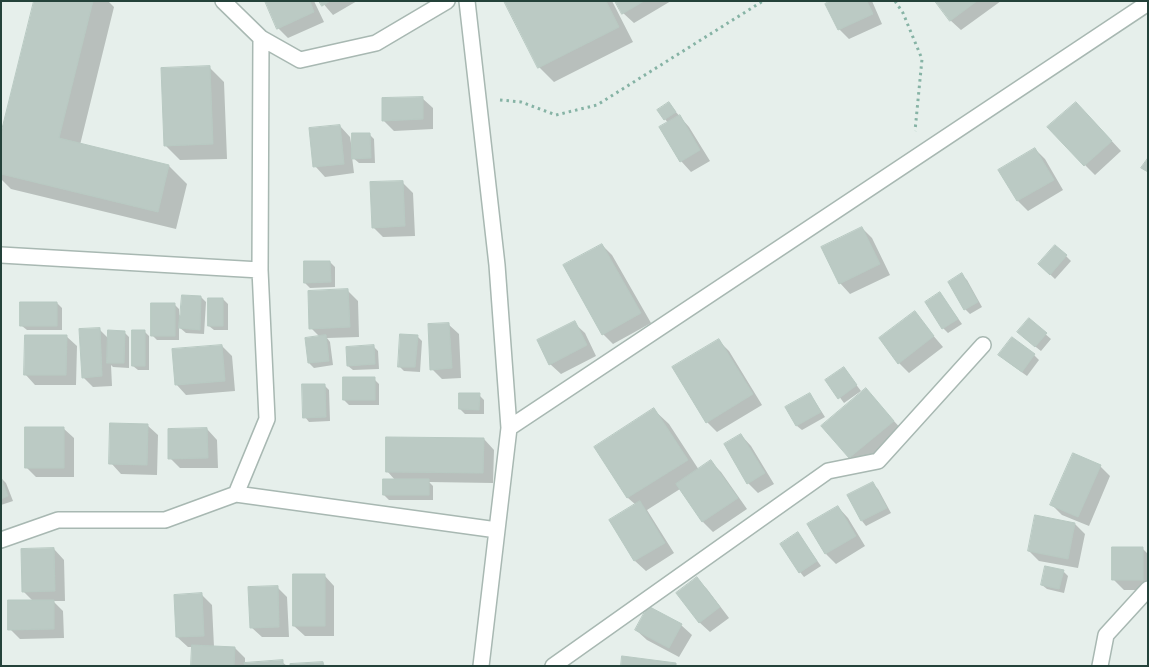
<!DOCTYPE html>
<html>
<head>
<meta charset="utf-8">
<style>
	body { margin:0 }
	#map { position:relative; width:1149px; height:667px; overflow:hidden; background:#e6efeb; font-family:"DejaVu Sans",sans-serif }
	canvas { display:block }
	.frame { position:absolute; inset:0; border:2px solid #24423a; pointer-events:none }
</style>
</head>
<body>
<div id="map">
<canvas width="1149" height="667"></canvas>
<div class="frame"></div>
</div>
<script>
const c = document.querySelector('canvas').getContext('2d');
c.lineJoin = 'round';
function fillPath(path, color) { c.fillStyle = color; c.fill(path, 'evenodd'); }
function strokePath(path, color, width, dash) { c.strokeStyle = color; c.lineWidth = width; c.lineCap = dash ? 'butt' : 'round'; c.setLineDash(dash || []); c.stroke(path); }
fillPath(new Path2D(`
	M35 1H108L114 7 80 145 169 166 187 184 176 229 11 189 1 179V138Z
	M266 1H314L324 22 288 38 278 28Z
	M321 1H357L333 15Z
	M506 1H612L633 42 554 82 539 67Z
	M617 1H671L634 23 623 13Z
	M833 1H872L882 24 849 39 839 29Z
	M937 1H1001L961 30 950 20Z
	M209 67 224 82 227 159 180 160 166 146Z
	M422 98 433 108V129L394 131 383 120Z
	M669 104 689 127 710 161 691 172 681 161 668 123 665 119Z
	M1086 113 1121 151 1095 175 1085 165Z
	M340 126 350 137 352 149 369 134 374 139 375 163H359L352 157 354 173 325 177 315 166Z
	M1035 149 1045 159 1063 190 1028 211 1018 201 1000 170Z
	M402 182 413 193 415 236 383 237 373 227Z
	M862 228 872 238 890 275 850 294 840 283Z
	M602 245 612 255 651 323 613 344 603 334Z
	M1066 256 1071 261 1055 279 1039 264Z
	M330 262 335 267V287L310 288 305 283Z
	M962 275 967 280 982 307 970 314 965 309Z
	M348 291 358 301 359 337 327 338 330 342 333 365 314 368 309 363 320 337 311 328Z
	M940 293 962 324 948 333 943 328Z
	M201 297 206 302 204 334 186 333 179 327V340H157L152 335 174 304 179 309V315L181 316Z
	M223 299 228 304V330H214L209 326Z
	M57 303 62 308V330H27L22 326Z
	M914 313 943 347 909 373 899 363Z
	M1029 320 1051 339 1041 351 1023 337Z
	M574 323 585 333 596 356 561 374 550 364Z
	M448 324 459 334 461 378 442 379 432 369Z
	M99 329 109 339 124 332 129 337V368L113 367 111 365 112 386 93 387 83 377Z
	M144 331 149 336V370H138L133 366Z
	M66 336 77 346 76 385H35L25 374Z
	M417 336 422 341 420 372 404 371 399 366Z
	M719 341 729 351 762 405 717 432 707 422Z
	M222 346 232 356 235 391 186 395 176 384Z
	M373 346 378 351 379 369 353 370 348 366Z
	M1034 355 1039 360 1027 376 1005 360Z
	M848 374 861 391 844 403 827 380Z
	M374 379 379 384V405H349L344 400Z
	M324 385 329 390 330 421 309 422 305 417Z
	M866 390 903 431 860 468 850 457Z
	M479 395 484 400V414H465L460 409Z
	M809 395 814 400 825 417 802 430 797 426 787 408Z
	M654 410 669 424 699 470 711 462 721 472 747 509 713 532 703 522 680 489 647 510 674 553 646 571 635 561 610 521 636 505 628 498 596 447Z
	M147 425 158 435 157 475 121 474 111 463Z
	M63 428 74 438V477H36L26 467Z
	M207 429 217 440 218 468H180L170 458Z
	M741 435 751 446 774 484 758 493 748 483Z
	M484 439 494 450 493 483 429 482 433 486V500H389L384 495 396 481 387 471Z
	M1100 466 1110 476 1089 526 1062 515 1052 505Z
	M1 478 6 483 13 501 1 505Z
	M873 484 878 489 891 513 866 526 862 521Z
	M838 507 848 518 865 546 836 564 826 554Z
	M1075 524 1085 534 1078 568 1039 561 1029 551Z
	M798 534 821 566 804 577 800 572Z
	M1142 548 1148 554V590H1124L1114 580Z
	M54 549 64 560 65 601H53L63 611 64 638 20 639 10 629 33 601 23 591Z
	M1063 571 1068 576 1064 593 1047 589 1042 585Z
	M324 575 334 586V636H305L294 626Z
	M697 579 707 589 729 618 710 632 699 622Z
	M277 587 287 597 289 637H262L251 627Z
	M202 595 212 605 214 647 235 648 245 658V664L282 662 287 666H192L193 647H188L177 637Z
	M681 625 692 635 679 657 647 640 636 630Z`), '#0003');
const building = new Path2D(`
	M34 1H93L59 138 169 165 158 212 1 174V133Z
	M265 1H310L314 12 277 29Z
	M319 1H330L322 6Z
	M504 1H606L619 27 538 68Z
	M615 1H644L622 14Z
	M830 1H867L873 14 838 30 825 4Z
	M935 1H977L950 21Z
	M210 66 213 144 164 146 161 68Z
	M423 97V119L382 121V98Z
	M669 102 676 112 664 120 657 110Z
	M1076 102 1112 141 1084 166 1047 127Z
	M680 115 700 150 680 162 659 127Z
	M340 125 344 164 313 167 309 128Z
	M352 133H370L371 158 352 159Z
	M1035 148 1054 180 1017 201 998 170Z
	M1148 158V172L1141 168Z
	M403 181 405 226 372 228 370 182Z
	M862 227 880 264 839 284 821 247Z
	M602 244 641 313 602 335 563 265Z
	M1055 245 1067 255 1050 275 1038 264Z
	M304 261H330L331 282 304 283Z
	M962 273 978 302 964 310 948 282Z
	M348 289 350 327 309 329 308 291Z
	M940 292 958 319 942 329 925 302Z
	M182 295 201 296 200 330 179 328Z
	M208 298H223V326H208Z
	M20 302H57V326H20Z
	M151 303H175V336H151Z
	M915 311 934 336 898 364 879 338Z
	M1029 318 1047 333 1035 347 1017 332Z
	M575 321 587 345 549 365 537 340Z
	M449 323 452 368 430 370 428 324Z
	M100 328 102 376 82 378 79 329Z
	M108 330 125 331 124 363H107Z
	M132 330H145V366H132Z
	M400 334 418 335 415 367H398Z
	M25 335H67L66 375H24Z
	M326 335 329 361 308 363 305 338Z
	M1012 337 1035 354 1022 372 998 355Z
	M719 339 753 394 706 423 672 367Z
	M222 345 225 381 175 385 172 349Z
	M374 345 375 364 347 366 346 347Z
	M844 367 857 385 838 399 825 380Z
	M343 377H375V400H343Z
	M302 384H325L326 417 303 418Z
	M866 388 894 421 849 458 821 426Z
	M459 393H480L479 410 459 409Z
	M810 393 821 412 796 426 785 407Z
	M654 408 688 460 627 498 594 447Z
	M110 423 148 424 147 465 109 464Z
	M25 427H64V468H25Z
	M207 428 208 458 168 459V429Z
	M741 434 765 473 747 484 724 444Z
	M386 437 484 438 483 473 386 472Z
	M1073 453 1101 465 1078 517 1050 505Z
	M711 460 738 498 702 522 676 484Z
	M1 477 8 496 1 499Z
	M383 479H429V495H383Z
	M873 482 887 508 861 521 847 495Z
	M640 501 665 543 634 561 609 520Z
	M838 506 856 536 825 554 807 524Z
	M1035 515 1075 523 1068 559 1028 551Z
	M798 532 817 561 799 573 780 544Z
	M1112 547H1143V580H1112Z
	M54 548 55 591 22 592 21 549Z
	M1045 566 1064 570 1059 589 1041 585Z
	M293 574H325V626H293Z
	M697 577 720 607 699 623 676 593Z
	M278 586 279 627 250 628 248 587Z
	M202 593 204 636 176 637 174 595Z
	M8 600H54V629L8 630Z
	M648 606 682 624 669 648 635 630Z
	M192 645 235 647 234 666H191Z
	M622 656 676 663V666H621Z
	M283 660V666H245L244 663Z
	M323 662 324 666H290V664Z`);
fillPath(building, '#bbcac4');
strokePath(building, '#b8c9c2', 1);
const minor = new Path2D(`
	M223 1 261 38 300 60 376 43 447 1
	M467 1 497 265 509 428 481 666
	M1 255 260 270
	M509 428 1148 3
	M236 494 497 530
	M1 540 58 520H165L236 494 267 419 260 270 261 38
	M553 666 828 471 878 461 983 345
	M1100 666 1106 635 1148 589`);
strokePath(minor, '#a8b8b2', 18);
strokePath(new Path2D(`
	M895 1 903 13 922 59 915 131
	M500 100 521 102 556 115 597 105 763 1`), '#86b3a5', 3, [2.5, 4]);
strokePath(minor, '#fff', 15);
</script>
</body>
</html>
